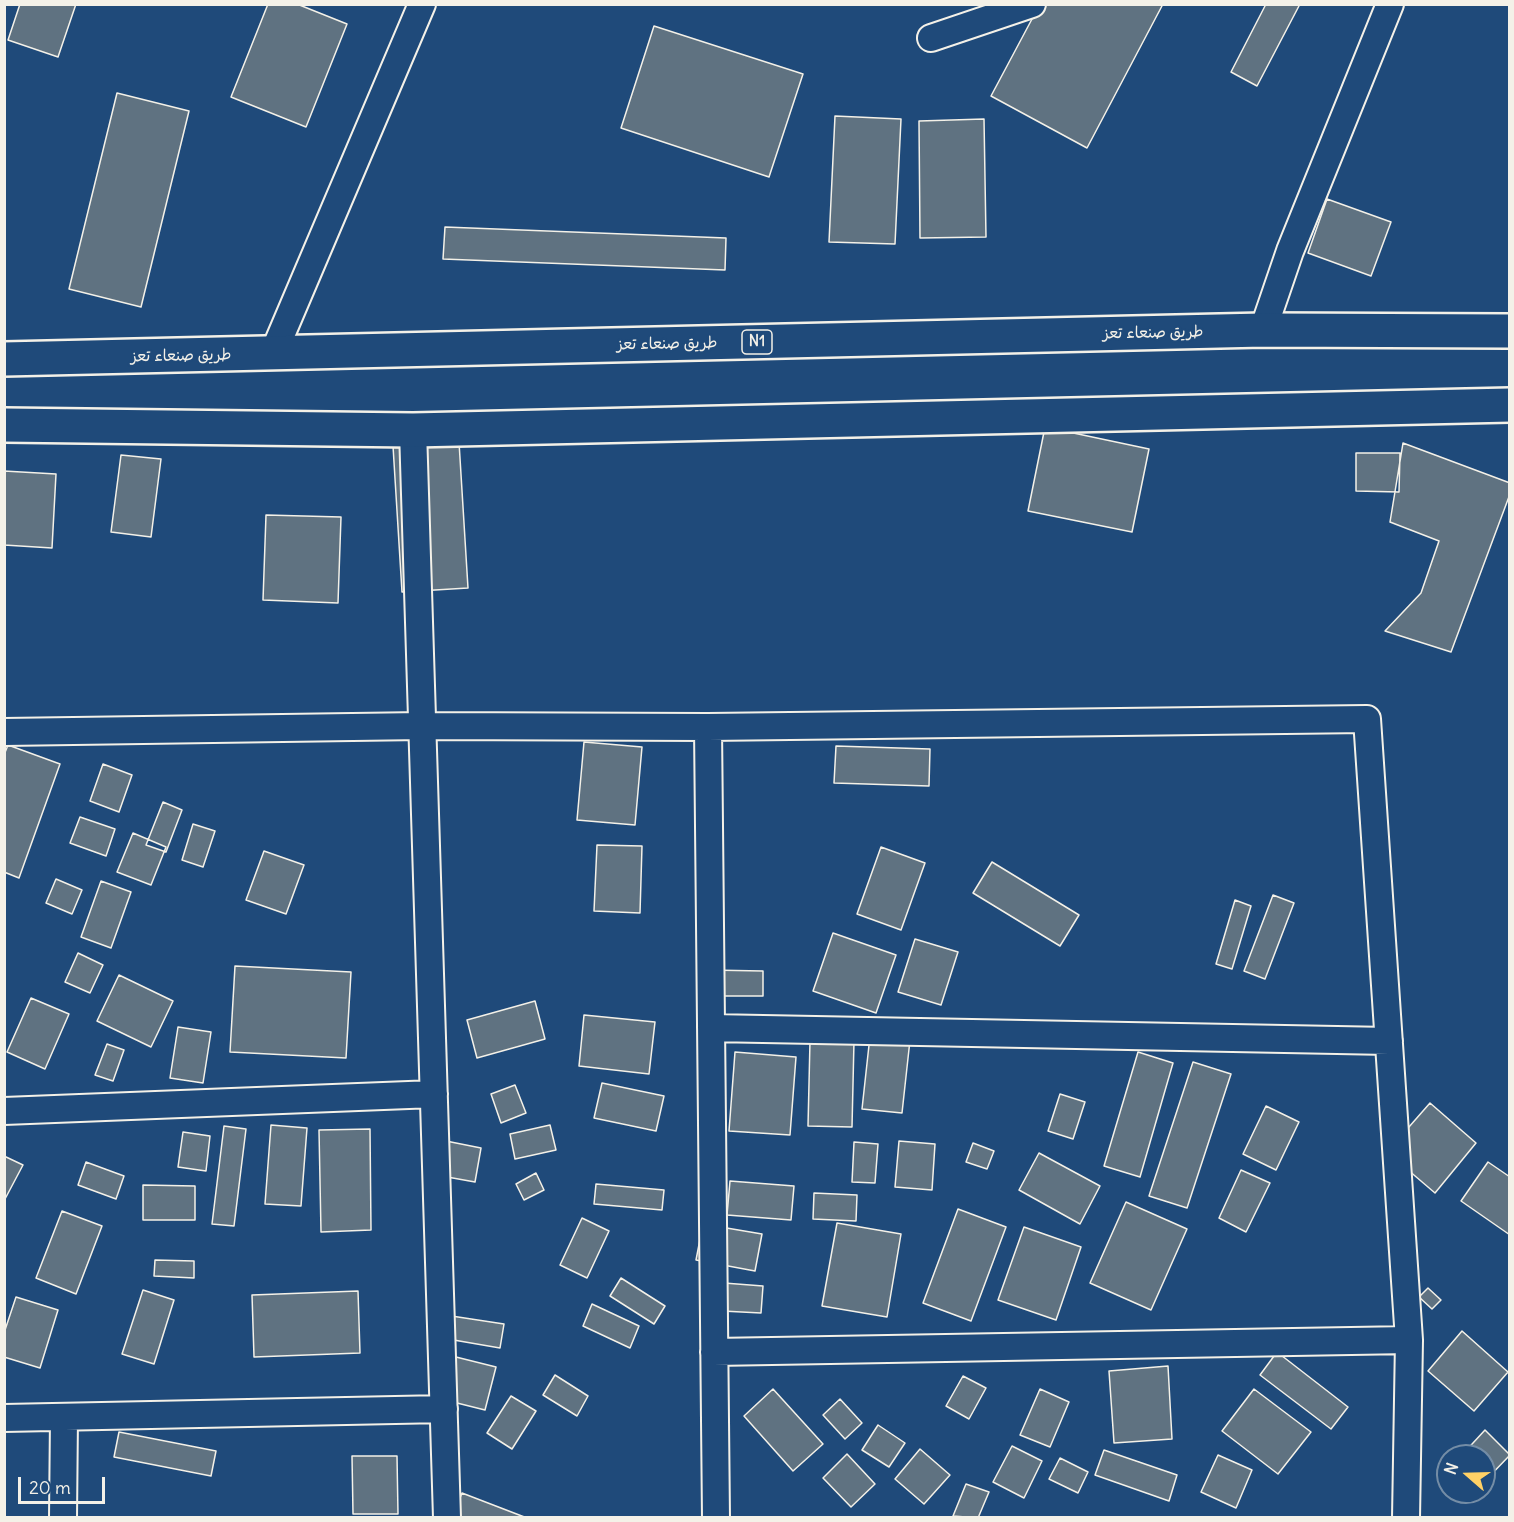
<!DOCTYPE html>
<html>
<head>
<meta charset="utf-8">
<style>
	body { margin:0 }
	#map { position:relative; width:1514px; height:1522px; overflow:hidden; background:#1f4a7a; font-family:Delius,sans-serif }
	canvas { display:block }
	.frame { position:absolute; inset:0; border:6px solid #f4f1e8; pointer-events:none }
	.north { position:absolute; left:1436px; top:1444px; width:60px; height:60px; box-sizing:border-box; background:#1f4a7a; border:2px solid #748da6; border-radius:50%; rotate:290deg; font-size:16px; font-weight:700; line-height:24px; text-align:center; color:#f4f1e8 }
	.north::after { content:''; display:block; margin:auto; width:21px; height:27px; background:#ffd166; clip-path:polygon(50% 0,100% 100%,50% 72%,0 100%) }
	.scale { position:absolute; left:18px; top:1477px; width:87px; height:27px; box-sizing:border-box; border:3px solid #f4f1e8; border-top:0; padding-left:8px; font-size:18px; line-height:21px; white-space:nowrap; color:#f4f1e8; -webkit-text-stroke:4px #1f4a7a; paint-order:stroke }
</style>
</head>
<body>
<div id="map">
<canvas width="1514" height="1522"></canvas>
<div class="frame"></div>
<div class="north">N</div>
<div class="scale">20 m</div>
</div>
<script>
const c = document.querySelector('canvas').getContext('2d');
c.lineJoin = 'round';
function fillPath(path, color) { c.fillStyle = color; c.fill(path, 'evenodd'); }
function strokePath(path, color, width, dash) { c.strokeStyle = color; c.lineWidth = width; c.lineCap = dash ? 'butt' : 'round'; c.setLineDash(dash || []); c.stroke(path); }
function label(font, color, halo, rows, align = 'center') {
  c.font = font + ' Delius,"Playpen Sans Arabic",sans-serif'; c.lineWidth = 4.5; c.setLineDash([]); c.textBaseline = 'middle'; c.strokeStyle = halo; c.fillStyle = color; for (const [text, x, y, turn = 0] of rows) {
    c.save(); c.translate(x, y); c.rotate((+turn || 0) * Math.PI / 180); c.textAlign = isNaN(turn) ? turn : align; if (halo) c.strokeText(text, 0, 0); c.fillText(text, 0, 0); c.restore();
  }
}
const building = new Path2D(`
	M20 4H76L58 57 8 40Z
	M268 4H297L347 24 306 127 231 97Z
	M1040 4H1163L1087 148 991 96Z
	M1266 4H1300L1257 86 1231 72Z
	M654 26 803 74 769 177 621 128Z
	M117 93 189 111 141 307 69 289Z
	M835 116 901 119 895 244 829 242Z
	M984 119 986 237 920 238 919 121Z
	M1327 199 1391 222 1371 276 1308 253Z
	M445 227 726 238 725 270 443 259Z
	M1045 427 1149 449 1132 532 1028 511Z
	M459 442 468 588 402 592 393 446Z
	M1403 443 1510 483V494L1451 652 1385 631 1421 593 1439 541 1390 522Z
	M1356 453H1400L1399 492 1356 491Z
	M121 455 161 459 151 537 111 532Z
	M4 471 56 474 52 548 4 545Z
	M266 515 341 517 338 603 263 600Z
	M584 742 642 747 635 825 577 820Z
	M8 745 60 764 19 878 4 872V755Z
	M836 746 930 749 929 786 834 783Z
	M103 764 132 775 119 812 90 801Z
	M163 802 182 810 166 852 146 845Z
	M80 817 115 829 106 856 70 843Z
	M193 824 215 831 203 867 182 860Z
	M133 833 166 847 151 885 117 872Z
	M597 845 642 846 640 913 594 911Z
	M881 847 925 863 901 930 857 914Z
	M264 851 304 865 286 914 246 900Z
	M992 862 1079 915 1060 946 973 893Z
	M56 879 82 890 72 914 46 903Z
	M101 881 131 892 111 948 81 937Z
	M1273 895 1294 903 1265 979 1244 971Z
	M1235 900 1251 906 1232 969 1216 964Z
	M833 933 896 955 876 1013 813 991Z
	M915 939 958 952 941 1005 898 992Z
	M78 953 103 965 90 993 65 982Z
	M235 966 351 972 346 1058 230 1052Z
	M709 970 763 971V996H708Z
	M119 975 173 1001 151 1047 97 1021Z
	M31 998 69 1014 45 1069 7 1052Z
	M535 1001 545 1039 477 1058 467 1020Z
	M584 1015 655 1022 649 1074 579 1066Z
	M178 1027 211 1032 203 1083 170 1078Z
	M870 1036 910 1040 902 1113 862 1109Z
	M810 1041H854L852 1127 808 1126Z
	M107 1044 124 1050 113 1081 95 1075Z
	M735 1052 796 1057 790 1135 729 1131Z
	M1138 1052 1173 1063 1140 1177 1104 1166Z
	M1193 1062 1231 1074 1187 1208 1149 1196Z
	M602 1083 664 1096 656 1131 594 1118Z
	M515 1085 526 1113 501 1123 491 1094Z
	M1060 1094 1085 1102 1073 1139 1048 1131Z
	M1430 1103 1476 1143 1435 1193 1387 1152Z
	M1266 1106 1299 1122 1276 1170 1243 1154Z
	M271 1125 307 1128 301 1206 265 1204Z
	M550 1125 556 1150 515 1159 510 1134Z
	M224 1126 246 1129 234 1226 212 1224Z
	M370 1129 371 1230 321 1232 319 1130Z
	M183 1132 210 1136 206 1171 178 1167Z
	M431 1138 481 1148 475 1182 425 1173Z
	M899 1141 935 1144 932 1190 895 1187Z
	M854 1142 878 1144 875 1183 852 1182Z
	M973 1143 994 1151 987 1169 966 1162Z
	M1039 1153 1100 1186 1080 1224 1019 1190Z
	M4 1156 23 1165 5 1199H4Z
	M86 1162 124 1176 116 1199 78 1185Z
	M1488 1162 1510 1177V1235L1461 1201Z
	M1241 1170 1270 1183 1246 1232 1219 1218Z
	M536 1173 544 1190 524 1200 516 1184Z
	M730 1181 794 1186 791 1220 727 1215Z
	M596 1184 664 1190 662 1210 594 1204Z
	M143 1185 195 1186V1220H143Z
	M814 1193 857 1195 856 1221 813 1219Z
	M1126 1202 1187 1229 1151 1310 1090 1283Z
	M958 1209 1006 1227 971 1321 923 1303Z
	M62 1211 102 1226 76 1294 36 1278Z
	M582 1218 609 1231 587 1278 560 1265Z
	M837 1223 901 1234 887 1317 822 1306Z
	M703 1224 762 1234 755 1271 696 1260Z
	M1024 1227 1081 1247 1056 1320 998 1300Z
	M155 1260 194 1261V1278L154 1276Z
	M621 1278 665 1306 654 1324 610 1296Z
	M724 1283 763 1286 761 1313 722 1311Z
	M1428 1288 1441 1300 1432 1309 1419 1297Z
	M143 1290 174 1300 154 1364 122 1354Z
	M358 1291 360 1353 254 1357 252 1295Z
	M16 1297 58 1310 40 1368 4 1357V1333Z
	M592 1304 639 1326 630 1348 583 1326Z
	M445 1315 504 1324 500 1348 442 1338Z
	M1462 1331 1508 1372 1474 1411 1428 1371Z
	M1277 1352 1348 1407 1331 1429 1260 1375Z
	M448 1355 496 1367 485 1410 437 1398Z
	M1168 1366 1172 1439 1114 1443 1109 1371Z
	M555 1375 588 1396 577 1416 543 1395Z
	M963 1376 986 1388 969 1419 946 1406Z
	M773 1389 823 1444 793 1471 744 1416Z
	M1040 1389 1069 1402 1050 1447 1020 1435Z
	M1254 1389 1311 1432 1278 1474 1222 1431Z
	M511 1396 536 1411 512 1449 487 1433Z
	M840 1399 862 1423 845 1439 823 1415Z
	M878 1425 905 1443 889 1467 862 1450Z
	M1485 1430 1510 1455 1484 1482V1456H1461Z
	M119 1432 216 1451 211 1476 114 1457Z
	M1012 1446 1042 1461 1024 1498 993 1482Z
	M920 1449 950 1475 924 1504 895 1479Z
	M1104 1450 1177 1475 1169 1501 1095 1475Z
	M847 1454 875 1484 851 1507 823 1478Z
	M1218 1455 1252 1470 1236 1508 1201 1492Z
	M352 1456H397L398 1514H353Z
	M1060 1458 1088 1472 1078 1493 1049 1479Z
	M966 1484 989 1492 978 1518 953 1516Z
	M462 1493 527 1518H452Z`);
fillPath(building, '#5f7281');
strokePath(building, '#f4f1e8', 1.5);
const minor = new Path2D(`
	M931 38 1032 4
	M1263 330 1290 251 1390 4
	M273 354 422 4
	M413 430 447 1518
	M708 727 1367 719 1409 1340 1406 1518
	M4 732 422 726 708 727 716 1518
	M711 1028 1389 1041
	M4 1111 434 1094
	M714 1352 1409 1340
	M4 1418 444 1409
	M63 1518 64 1417`);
const trunk = new Path2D(`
	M4 359 1263 330 1510 331
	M4 425 413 430 1510 405`);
strokePath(minor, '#f4f1e8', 30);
strokePath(trunk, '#f4f1e8', 38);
strokePath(minor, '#1f4a7a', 26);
strokePath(trunk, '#1f4a7a', 33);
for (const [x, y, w] of [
	[757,342,30]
]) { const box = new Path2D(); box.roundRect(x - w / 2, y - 12, w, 24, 4.5); c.fillStyle = '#1f4a7a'; c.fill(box); strokePath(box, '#f4f1e8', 1.5); }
label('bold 15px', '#f4f1e8', null, [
	["N1",757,342]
]);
label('16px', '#f4f1e8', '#1f4a7a', [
	["طريق صنعاء تعز",1153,333,-1],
	["طريق صنعاء تعز",667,344,-1],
	["طريق صنعاء تعز",181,356,-1]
]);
</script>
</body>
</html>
